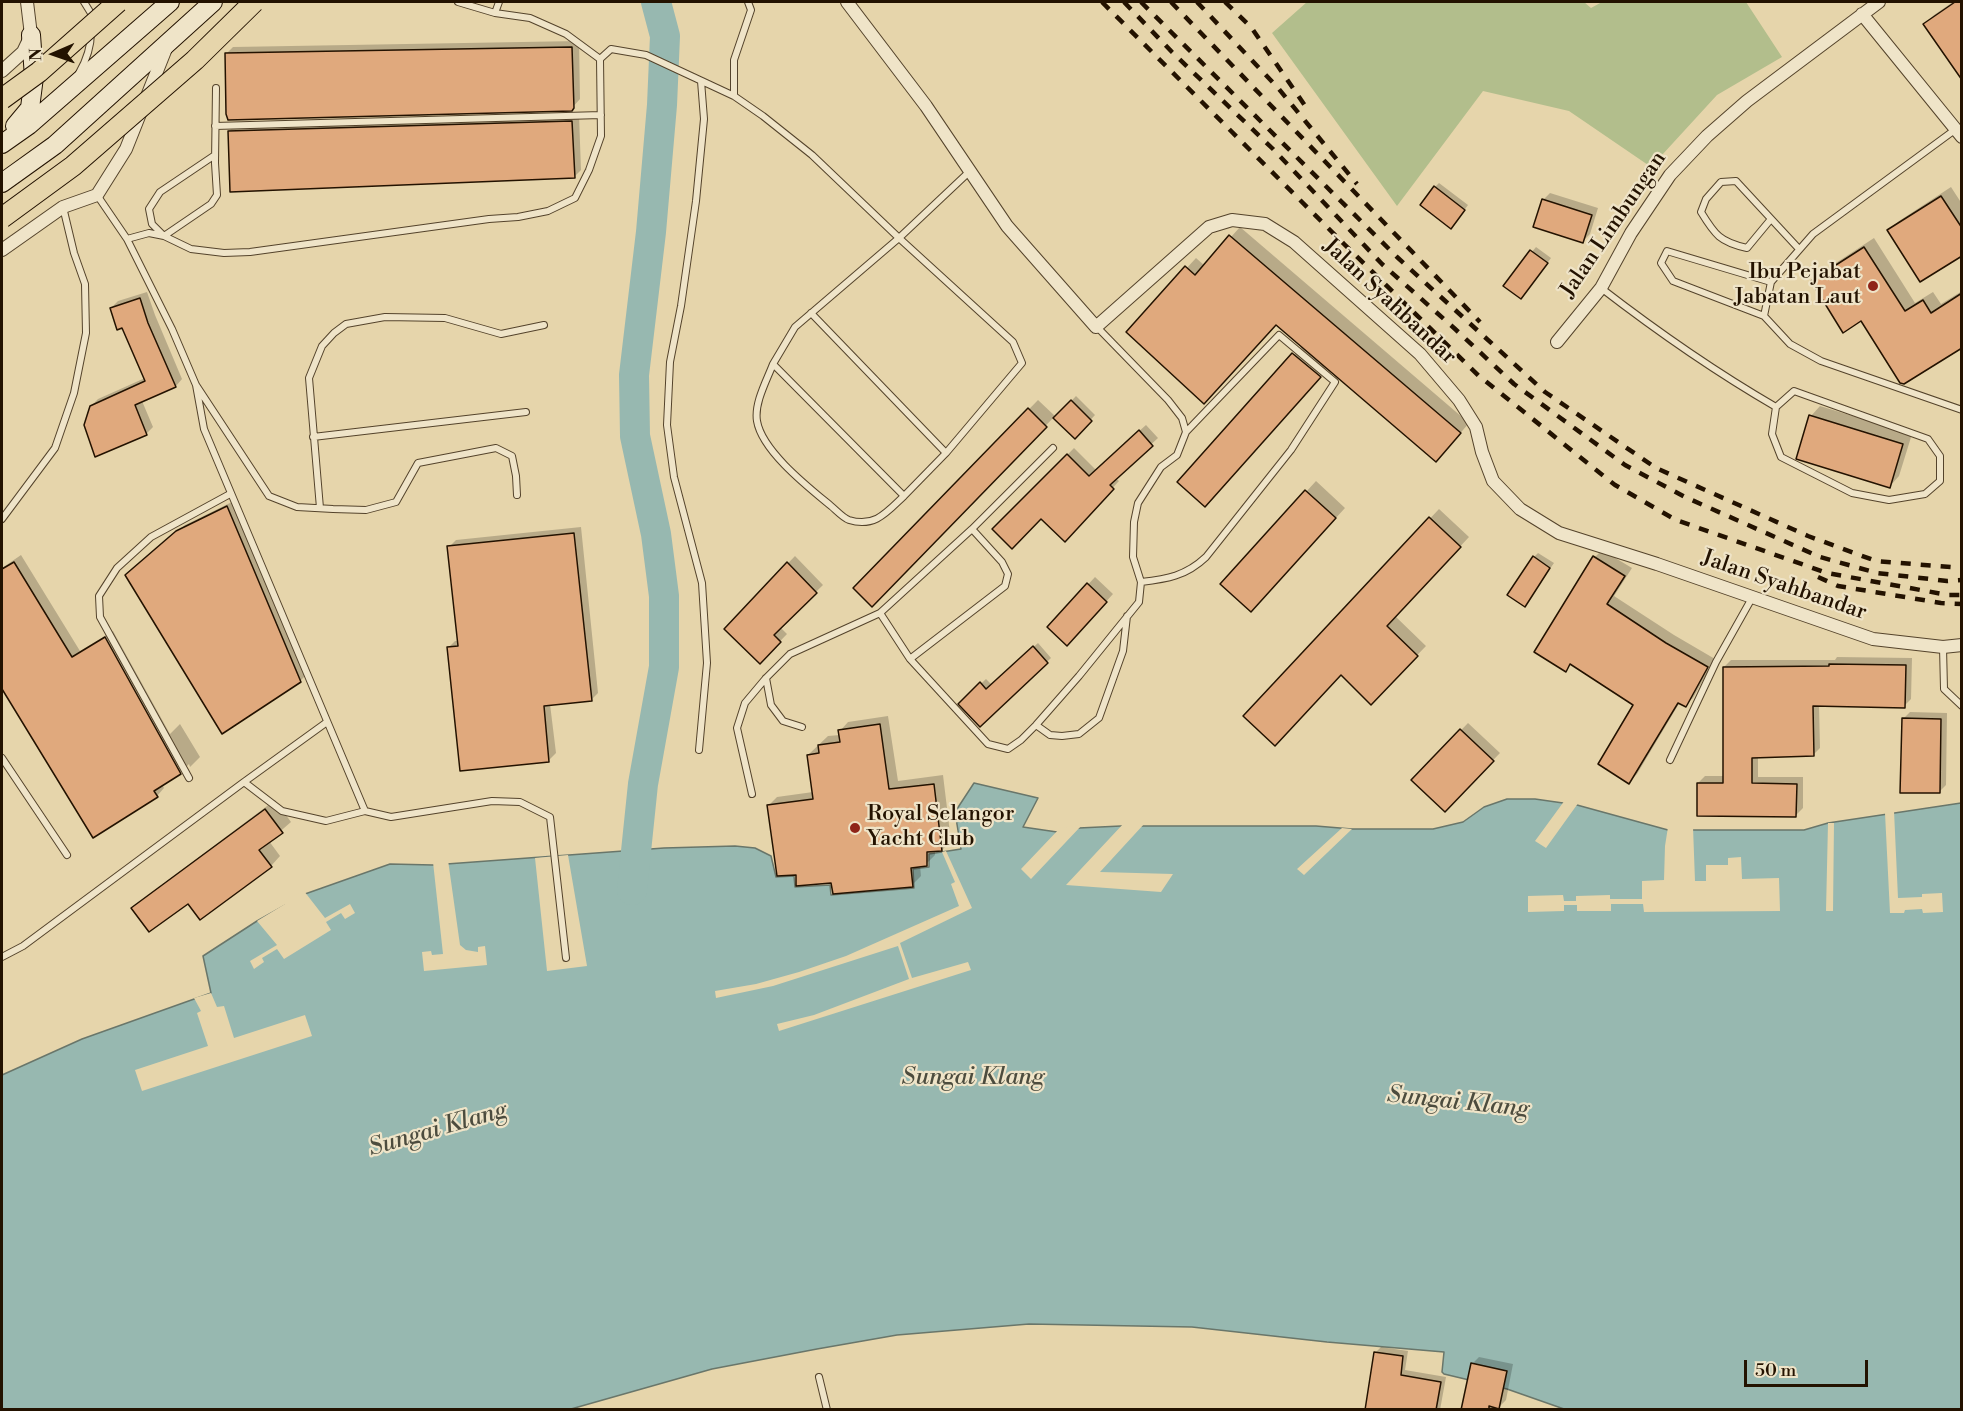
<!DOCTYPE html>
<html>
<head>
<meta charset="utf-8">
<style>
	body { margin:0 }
	#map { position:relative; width:1963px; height:1411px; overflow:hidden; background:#e6d5ab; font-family:"Libre Bodoni",serif }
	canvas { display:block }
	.frame { position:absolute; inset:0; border:3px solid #231200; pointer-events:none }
	.north { position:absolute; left:24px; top:24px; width:60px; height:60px; -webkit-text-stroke:4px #efe4c8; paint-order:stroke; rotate:268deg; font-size:16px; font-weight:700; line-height:24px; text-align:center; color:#231200 }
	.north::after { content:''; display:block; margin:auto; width:21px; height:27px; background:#231200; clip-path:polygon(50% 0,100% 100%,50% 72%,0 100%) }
	.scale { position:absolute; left:1744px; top:1360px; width:124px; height:27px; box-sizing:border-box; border:3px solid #231200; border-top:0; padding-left:8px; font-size:18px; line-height:21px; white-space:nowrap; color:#231200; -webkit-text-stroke:4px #efe4c8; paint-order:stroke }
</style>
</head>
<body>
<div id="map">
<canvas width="1963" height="1411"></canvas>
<div class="frame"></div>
<div class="north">N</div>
<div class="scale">50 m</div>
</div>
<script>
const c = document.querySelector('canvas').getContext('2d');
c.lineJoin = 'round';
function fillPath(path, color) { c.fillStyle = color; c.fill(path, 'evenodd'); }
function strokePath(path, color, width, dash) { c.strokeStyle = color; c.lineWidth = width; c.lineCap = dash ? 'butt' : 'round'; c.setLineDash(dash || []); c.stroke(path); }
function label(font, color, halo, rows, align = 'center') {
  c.font = font + ' "Libre Bodoni",serif'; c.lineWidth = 4.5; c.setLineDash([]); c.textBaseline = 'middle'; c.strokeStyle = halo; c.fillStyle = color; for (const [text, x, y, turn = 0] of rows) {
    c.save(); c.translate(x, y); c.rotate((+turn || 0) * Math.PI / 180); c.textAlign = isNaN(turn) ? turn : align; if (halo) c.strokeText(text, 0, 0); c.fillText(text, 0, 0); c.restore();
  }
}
fillPath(new Path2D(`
	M1307 2H1584L1591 8 1602 2H1746L1782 57 1717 95 1651 167 1569 111 1483 91 1397 206 1272 33Z`), '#b2be8c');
const water = new Path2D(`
	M974 783 1038 798 1023 827 1057 832 1079 828 1121 826H1316L1352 829H1433L1463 822 1484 807 1507 799H1535L1577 805 1668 830H1804L1828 823 1961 803V1409H1564L1507 1389 1444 1374 1442 1372 1444 1352 1327 1342 1192 1327 1029 1324 897 1335 817 1349 712 1369 571 1409H2V1075L82 1039 211 993 203 956 257 921 305 894 390 864 433 865 664 848 735 846 755 848 771 856 776 877 794 876 795 887 830 885 831 895 914 888 913 869 929 867V854L961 849 955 812Z`);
fillPath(water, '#97b8b0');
strokePath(water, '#69766a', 1.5);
fillPath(new Path2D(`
	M1565 800 1579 802 1546 848 1535 841Z
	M1894 811 1898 898 1922 897V894L1942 893 1943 912 1923 913 1922 909 1905 910 1904 913H1890L1885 813Z
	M1124 823H1145L1100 872 1173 874 1161 892 1066 885Z
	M1828 823H1834L1833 911H1826Z
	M1082 825 1031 879 1021 869 1060 828Z
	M1668 827H1693L1695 881H1706V865H1728V858L1741 857 1742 879 1779 878 1780 911 1644 912 1643 904H1611V911H1577V905H1564V911L1528 912V896L1563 895 1564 901H1576V896L1610 895V899H1642V881L1664 880 1665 846Z
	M1342 828 1352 829 1304 875 1297 869Z
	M946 851 972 908 900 943 912 978 968 962 971 970 779 1031 777 1024 814 1015 909 979 898 946 773 986 716 998 715 991 756 984 799 972 846 956 959 906 951 884 955 882 942 852Z
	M568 855 587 966 547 971 535 858Z
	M448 860 460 945 466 950 478 952V947L485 946 487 965 424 971 422 952 431 951 432 955 443 954 433 862Z
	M304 891 325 918 350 904 355 913 345 919 341 913 326 922 331 930 284 959 277 949 262 958 264 962 254 969 250 961 277 945 257 921 285 904 284 901Z
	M211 993 217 1007 224 1006 234 1038 305 1015 312 1036 142 1091 135 1070 208 1046 197 1013 201 1011 194 998Z`), '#e6d5ab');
fillPath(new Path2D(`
	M1953 2H1962V77L1925 24 1934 15Z
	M579 41 580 99 571 109 226 54 233 47Z
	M579 115 581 170 574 177 229 131 236 124Z
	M1439 183 1468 205 1455 223 1435 187Z
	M1951 187 1962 204V254L1889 230 1899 221Z
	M1550 193 1598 208 1590 234 1583 241 1543 200Z
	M1240 227 1469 423 1445 451 1328 368 1214 496 1179 482 1302 346 1276 323 1128 332 1196 258 1205 266Z
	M1874 238 1915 303 1933 292 1941 304 1962 291V346L1862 319 1813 281 1822 272Z
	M1536 247 1551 258 1525 293 1505 285Z
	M147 292 155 315 182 379 176 386 142 401 153 427 146 434 91 406 98 399 145 378 123 326 111 308 118 301Z
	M1076 396 1095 415 1075 437 1054 417 872 605 855 588 1038 400 1056 417Z
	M1820 406 1912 434 1899 476 1890 486 1798 458 1811 416Z
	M1146 425 1158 438 1115 478 1119 481 1071 533 1041 517 995 529 1074 448 1096 470Z
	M1316 481 1345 508 1260 601 1222 584Z
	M234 501 307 674 300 681 134 569 185 525Z
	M1439 509 1469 537 1395 616 1426 646 1371 703 1341 673 1245 715Z
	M581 527 598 693 591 700 550 704 556 753 549 760 448 648 455 641H459L449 547 456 540Z
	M1602 550 1632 568 1614 596 1674 635 1715 659 1693 698 1685 705 1680 702 1637 774 1629 782 1635 705 1572 663 1565 670 1595 557Z
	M1538 553 1554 563 1525 605 1534 557Z
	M21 555 80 651 113 631 170 734 180 724 200 757 190 767 189 764 180 773 162 784 164 788 157 796 93 836 2 686V568Z
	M795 556 823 585 780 627 787 634 760 662 726 628Z
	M1095 577 1113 594 1074 637 1049 627Z
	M1038 643 1051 658 980 725 960 704 986 679 992 685Z
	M1837 657 1912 658 1911 699 1904 706 1819 705 1820 748 1813 755 1758 756V777H1803V808L1796 815 1698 783 1705 776H1724V667L1731 660H1835Z
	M1910 712 1947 713 1946 785 1939 792 1903 719Z
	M888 716 898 781 943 775 951 841 942 850H935V855L926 864 920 865 921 876 912 885 833 881 797 873 768 806 777 797 813 792 808 755 828 736 840 735V731L848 722Z
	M1468 723 1500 753 1445 810 1413 780Z
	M275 800 291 822 269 841 280 856 271 866 188 902 133 908 143 899Z
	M1381 1347 1408 1351 1405 1370 1446 1377 1440 1410H1367L1375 1353Z
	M1479 1357 1513 1364 1506 1400 1499 1407 1494 1406 1493 1410H1463L1472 1364Z`), '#0003');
strokePath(new Path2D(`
	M632 890 643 784 664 667V596L656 534 635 436 634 375 651 232 662 105 665 36 656 2`), '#97b8b0', 30);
const building = new Path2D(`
	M1955 2H1962V80L1923 24Z
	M572 47 574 108 572 111 228 120 226 114 225 53Z
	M572 121 575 178 230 192 228 131Z
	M1434 186 1465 210 1451 229 1420 205Z
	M1941 196 1962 228V256L1920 282 1887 230Z
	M1542 199 1592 215 1583 243 1533 227Z
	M1229 235 1461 433 1436 462 1276 325 1204 404 1126 332 1185 266 1195 275Z
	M1864 247 1905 311 1923 300 1931 313 1962 293V348L1904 384 1900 383 1861 321 1843 333 1811 281Z
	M1530 250 1548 263 1521 299 1503 286Z
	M140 298 148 323 176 387 135 405 147 435 95 457 84 425 90 406 145 381 122 328 117 330 110 308Z
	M1292 353 1321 377 1205 507 1177 482Z
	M1071 400 1092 421 1075 439 1053 418Z
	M1028 408 1047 427 872 607 853 588Z
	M1809 415 1903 444 1890 488 1796 459Z
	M1139 430 1153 446 1110 485 1114 489 1065 542 1041 519 1012 549 992 529 1067 454 1089 476Z
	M1305 490 1336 518 1251 612 1220 584Z
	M227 506 301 682 222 734 125 575 176 531Z
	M1429 517 1461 547 1387 626 1418 656 1371 705 1341 675 1275 746 1243 716Z
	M574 533 592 701 544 706 549 762 460 771 447 647 458 646 447 546Z
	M1533 556 1550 568 1525 607 1507 595Z
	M1593 556 1625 576 1607 604 1666 643 1708 667 1686 707 1678 703 1629 784 1598 764 1633 705 1570 664 1566 672 1534 652Z
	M14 562 72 657 105 637 181 774 154 791 158 797 93 838 2 689V569Z
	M787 562 817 593 774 635 781 642 760 664 724 629Z
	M1087 583 1107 602 1067 646 1047 627Z
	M1033 646 1048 663 980 727 958 704 980 682 986 689Z
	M1829 664 1906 665 1905 708 1813 706 1814 756 1752 758V783L1797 784 1796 817 1697 816V783H1723V667L1829 666Z
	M1902 718 1941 719 1940 793H1900Z
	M880 724 889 789 934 784 942 851 927 852V866L911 868 913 887 833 894 831 883 796 886V875L777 876 767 805 813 799 807 755 819 753 818 745 840 742 838 730Z
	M1460 729 1494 761 1445 812 1411 780Z
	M265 809 283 833 259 850 272 867 200 920 188 904 149 932 131 908Z
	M1374 1352 1403 1356 1401 1375 1441 1382 1436 1410H1365Z
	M1471 1363 1507 1371 1499 1409 1489 1406V1410H1461Z`);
fillPath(building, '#e0a97d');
strokePath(building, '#231200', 1.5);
const lane = new Path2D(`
	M84 2 92 15 91 18
	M458 2 495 13 530 18 566 34 600 59
	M495 13 499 2
	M79 73C86 61 91 46 91 32
	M734 96V60L751 10 748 2
	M215 126 601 115
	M1956 129 1813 234 1771 282 1764 316 1790 344 1821 361 1962 410
	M215 155 160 192 149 209 152 224 164 236 191 249 224 253 250 252 489 219 518 217 548 211 575 198 589 170 601 136 600 59 611 49 646 55 734 96 763 116 812 155 899 238 1013 342 1022 363 946 453 904 496 773 364 795 327 899 238 969 172
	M97 195 127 239 172 329 196 385 269 496 297 507 333 509 366 510 396 502 418 463 496 448 512 456 516 476 517 495
	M1771 219 1747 248C1720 242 1715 235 1701 212L1706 199 1721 182 1736 181 1799 249
	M127 239 149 233 164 236 211 204 217 195 215 163 216 88
	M1601 288C1658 332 1714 371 1776 407L1794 391 1928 439 1940 456V481L1925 494 1889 500 1852 493 1781 457 1772 434 1776 407
	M811 313 946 453
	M1764 316 1673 281 1661 263 1667 251 1771 282
	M773 364C767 380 754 403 757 421 762 451 808 487 831 506 836 510 843 518 849 520 875 528 887 512 904 496
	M196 385 204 429 365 811 391 817 492 801 520 802 550 817 566 958
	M313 437 526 412
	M320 508 309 378 322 346 334 333 346 324 385 317 445 318 501 334 544 325
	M2 519 55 448 74 393 86 333 85 284 74 253 63 207
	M972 529 1053 448
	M1141 582C1167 579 1186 576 1206 557L1291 450 1335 382 1279 335 1186 432
	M880 613 972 529 1002 562 1008 574 1005 586 910 659
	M1943 647 1944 689 1962 706
	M766 678 771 705 783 721 802 727
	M1036 725 1050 735 1062 736 1079 734 1099 718 1123 651 1127 616
	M699 750 707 663 702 583 674 477 667 425 670 362 681 306 696 201 704 119 701 81
	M2 758 67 855
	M1670 760 1716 662 1752 598
	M189 778 100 617 99 596 117 568 151 537 230 494
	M244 782 327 722
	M752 794 737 728 745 703 766 678 790 654 880 613 910 659 988 744 1008 749 1021 740 1036 725 1079 676 1139 602 1141 582 1133 557 1134 522 1138 503 1161 467 1177 455 1186 432 1182 418 1168 400 1097 327
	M2 957 23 946 244 782 282 811 326 821 365 811
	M819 1377 827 1410`);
const street = new Path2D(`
	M847 2 926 106 1007 226 1096 327 1209 227 1232 220 1265 224 1294 242 1420 354 1459 400 1476 427 1482 452 1493 481 1520 509 1559 533 1657 564 1873 639 1943 647 1962 645
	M1862 14 1962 137
	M2 71 23 52 31 35 27 2
	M2 250 63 207 97 195 126 149 167 46
	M1557 342 1601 288 1631 233 1670 175 1707 136 1747 101 1879 2`);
const secondary = new Path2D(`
	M15 126 30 108 34 77 31 35
	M2 144 29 125 170 2
	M2 183 55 145 213 2`);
strokePath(lane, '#54432b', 8);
strokePath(street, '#54432b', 14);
strokePath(secondary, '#231200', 20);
strokePath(lane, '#efe4c8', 6);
strokePath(street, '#efe4c8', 12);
strokePath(secondary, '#efe4c8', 18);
strokePath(new Path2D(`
	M1102 2 1344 244 1479 376 1615 485 1676 520 1827 573 1948 595H1962
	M1124 2 1172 52 1273 149 1382 264 1454 328 1514 384 1625 465 1685 497 1820 557 1877 573 1947 581 1962 580
	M1141 2 1397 257 1545 392 1656 468 1808 536 1876 561 1962 568
	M1171 2 1480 322
	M1197 2 1278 88 1357 184
	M1225 2 1251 27 1306 107
	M1818 577 1838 586 1941 603 1962 604`), '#231200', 4.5, [10, 10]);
const primaryBridge = new Path2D(`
	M2 99 39 72 118 2
	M2 218 73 166 195 60 254 2`);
strokePath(primaryBridge, '#231200', 22, []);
strokePath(primaryBridge, '#e6d5ab', 20);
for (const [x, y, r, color] of [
	[1873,286,6,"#8f2418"],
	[855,828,6,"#8f2418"]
]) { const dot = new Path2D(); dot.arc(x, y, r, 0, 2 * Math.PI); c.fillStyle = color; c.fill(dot); strokePath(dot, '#efe4c8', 2); }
label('22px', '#231200', '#efe4c8', [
	["Jalan Limbungan",1614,225,-56],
	["Jalan Syahbandar",1389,302,43],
	["Jalan Syahbandar",1784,586,19]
]);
label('22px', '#231200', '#efe4c8', [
	["Ibu Pejabat",1861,273],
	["Jabatan Laut",1861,298],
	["Royal Selangor",867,815,"left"],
	["Yacht Club",867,840,"left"]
], 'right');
label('italic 24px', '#4c4c3e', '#efe4c8', [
	["Sungai Klang",973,1078],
	["Sungai Klang",1458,1103,6],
	["Sungai Klang",438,1130,-16]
]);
</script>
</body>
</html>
